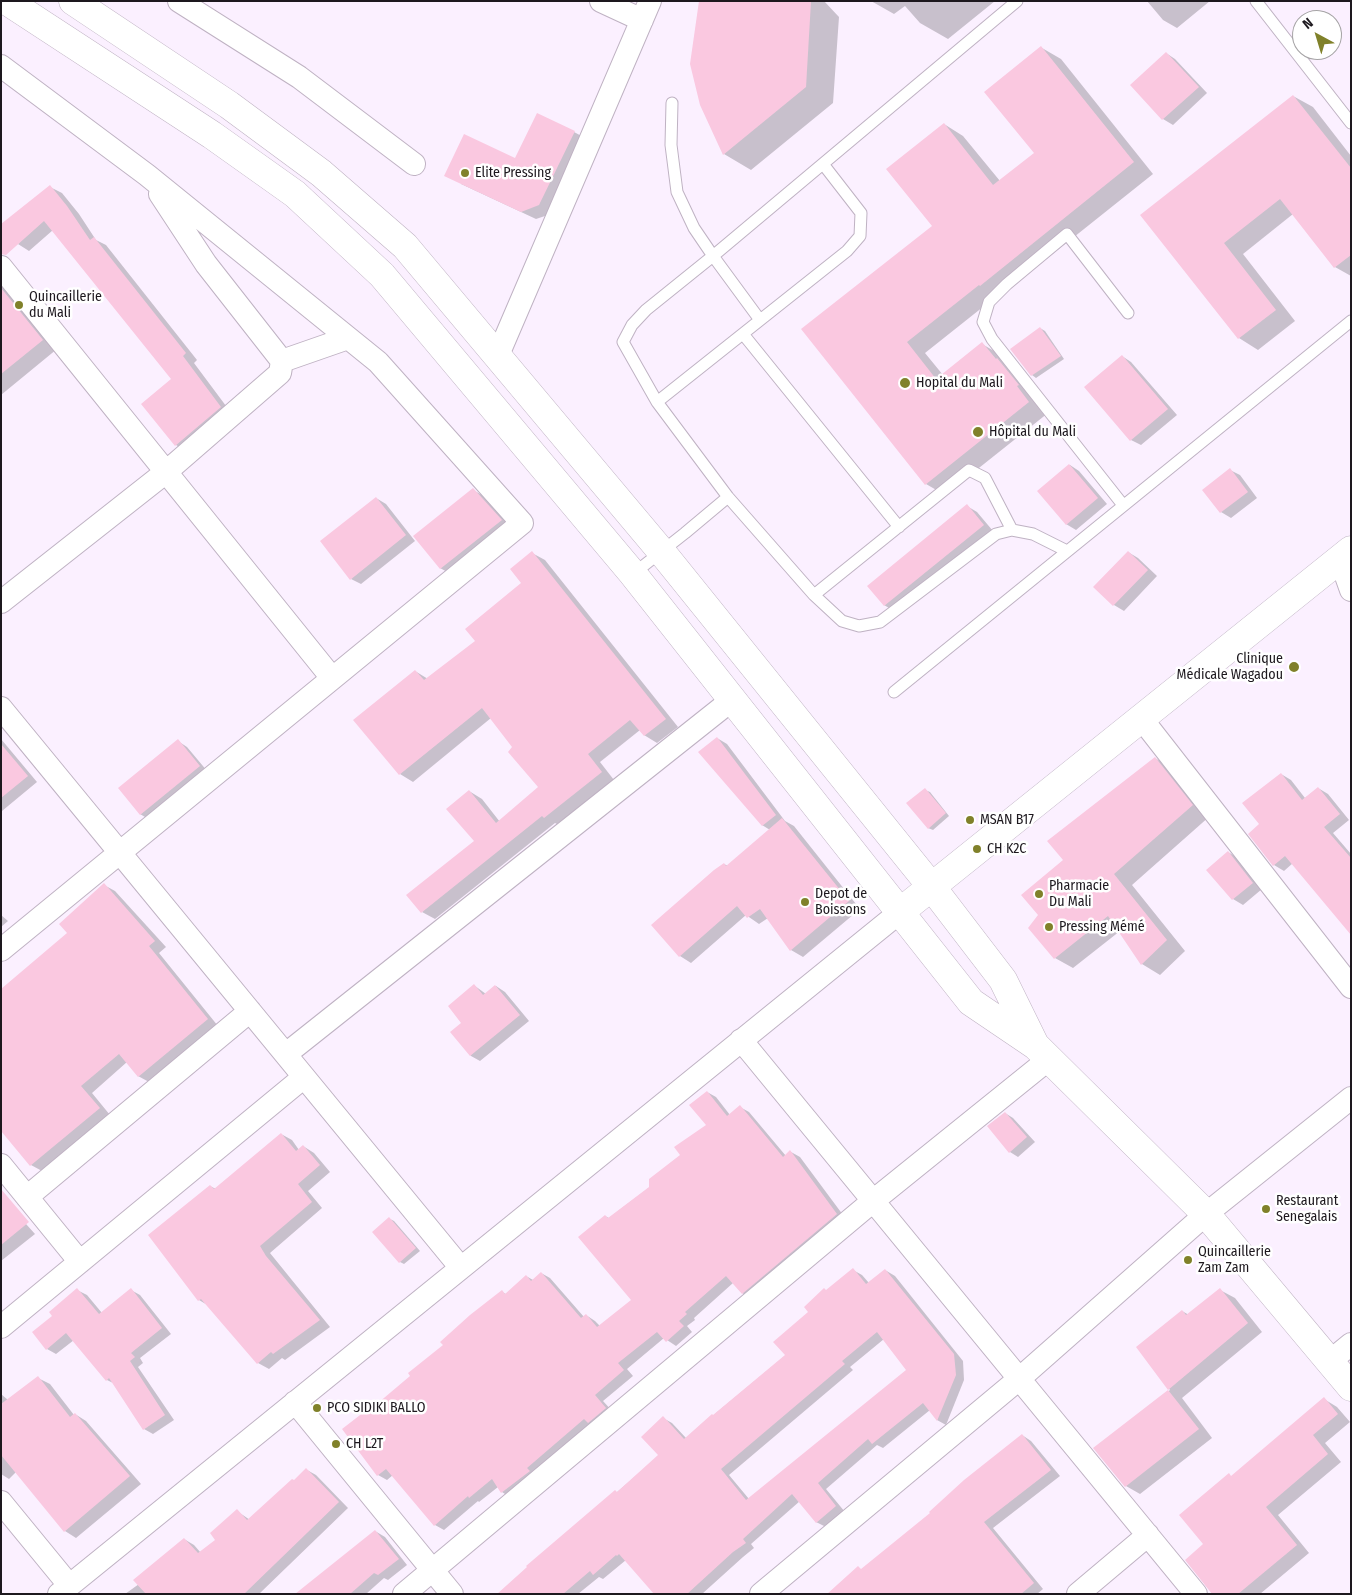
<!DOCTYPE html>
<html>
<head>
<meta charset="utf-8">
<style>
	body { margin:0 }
	#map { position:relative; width:1352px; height:1595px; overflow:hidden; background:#fbf0ff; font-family:"Fira Sans Condensed",sans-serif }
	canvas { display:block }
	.frame { position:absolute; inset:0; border:2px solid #1d181e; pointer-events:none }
	.north { position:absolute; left:1292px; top:10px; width:50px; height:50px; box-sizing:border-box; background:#fff; border:1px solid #a5a3a5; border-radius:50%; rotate:321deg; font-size:14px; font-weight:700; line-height:20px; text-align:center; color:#1d181e }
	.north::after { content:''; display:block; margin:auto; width:18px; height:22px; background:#80812a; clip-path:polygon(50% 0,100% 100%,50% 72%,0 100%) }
</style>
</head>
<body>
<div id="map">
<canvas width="1352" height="1595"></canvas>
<div class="frame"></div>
<div class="north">N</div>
</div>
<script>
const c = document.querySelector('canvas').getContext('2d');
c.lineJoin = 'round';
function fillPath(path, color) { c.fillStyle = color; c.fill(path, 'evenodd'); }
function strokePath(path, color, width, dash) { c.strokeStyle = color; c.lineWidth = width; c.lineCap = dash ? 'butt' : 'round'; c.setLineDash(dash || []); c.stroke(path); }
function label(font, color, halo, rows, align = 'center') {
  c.font = font + ' "Fira Sans Condensed",sans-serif'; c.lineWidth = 5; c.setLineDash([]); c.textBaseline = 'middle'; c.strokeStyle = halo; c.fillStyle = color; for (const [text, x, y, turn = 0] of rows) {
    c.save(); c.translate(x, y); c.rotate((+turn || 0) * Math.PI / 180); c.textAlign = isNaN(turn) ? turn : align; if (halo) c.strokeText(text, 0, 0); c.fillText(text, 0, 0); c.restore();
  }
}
fillPath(new Path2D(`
	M702 1H824L839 17 833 103 751 170 724 154 701 105Z
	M871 1H995L948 39 920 23 905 6 894 14Z
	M1147 1H1210L1177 28 1163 20Z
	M1042 48 1061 59 1153 174 1000 296 998 295 925 353 943 375 982 344 1001 355 1048 413 945 495 926 484 803 330 934 226 944 124 963 136 1000 181 1035 153Z
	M1166 53 1175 59 1207 93 1173 125 1163 119 1132 85Z
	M1293 96 1313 107 1351 156V276L1335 267 1293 214 1243 254 1295 321 1258 350 1239 338 1142 215Z
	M574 132 589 140 554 213 536 219 461 184 516 160Z
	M50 187 62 193 79 214 96 240 106 245 197 360 194 363 232 414 188 452 176 445 143 404 173 380 53 230 29 251 18 244Z
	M1 280 57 349 1 395Z
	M1040 328 1045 331 1064 359 1036 378 1032 375Z
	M1122 356 1131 362 1177 415 1141 445 1131 440Z
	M1070 465 1079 471 1107 504 1076 530 1066 524Z
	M1230 470 1240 475 1257 498 1231 518 1221 512Z
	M473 490 482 495 510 526 449 573 440 568Z
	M376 498 386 504 415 541 361 584 351 579Z
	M967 506 977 512 993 531 894 611 884 605Z
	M1128 552 1138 558 1157 576 1124 611 1114 605 1094 587Z
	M532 553 545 560 678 727 657 743 644 735 640 730 600 762 614 780 557 824 555 823 435 919 422 912 475 841 469 791 482 799 500 822 540 788 514 747 491 718 413 782 400 774 415 671 428 679 477 641 523 584Z
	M717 738 727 744 785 821 794 826 860 909 803 957 791 950 768 918 759 924 746 915 691 963 680 956 653 925 724 864 728 866 770 830 762 825Z
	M1 739 37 782 2 811H1Z
	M178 741 187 747 208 772 150 820 140 814Z
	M1155 758 1173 769 1210 816 1132 885 1185 951 1160 975 1142 964 1120 931 1073 968 1055 958 1040 915 1065 860Z
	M1281 774 1291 780 1305 798 1318 788 1328 794 1349 820 1333 833 1351 854V932L1293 863 1284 871 1274 865 1261 824Z
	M925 790 930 792 949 816 933 830 928 828Z
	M1228 852 1238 858 1262 889 1243 905 1233 899 1208 870Z
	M104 885 115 891 166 947 159 953 218 1026 149 1082 138 1076 127 1062 92 1093 110 1115 42 1171 31 1165 69 933Z
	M1 915 8 921 1 927Z
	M475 986 486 994 496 986 505 992 529 1021 480 1061 471 1056 452 1032 463 1023Z
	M707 1092 716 1097 730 1115 740 1107 749 1112 786 1156 791 1152 800 1157 846 1219 751 1298 742 1293 733 1283 694 1318 695 1320 687 1326 692 1332 676 1346 664 1338 627 1369 633 1376 603 1401 614 1413 511 1498 502 1492 498 1487 479 1502 478 1501 444 1530 435 1525 393 1475 387 1480 378 1475 366 1415 411 1376 502 1292 506 1294 526 1276 533 1280 541 1273 550 1278 584 1317 586 1315 595 1321 600 1326 632 1300 605 1216 609 1218 650 1187 682 1155 708 1125Z
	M1005 1113 1013 1118 1035 1142 1018 1157 1010 1152Z
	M281 1134 292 1140 299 1150 303 1146 314 1153 330 1172 308 1191 322 1208 270 1253 330 1327 285 1360 282 1358 269 1369 258 1363 209 1306 199 1300 210 1186 216 1189Z
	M1 1196 35 1234 1 1261Z
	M390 1219 394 1221 420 1251 404 1264 400 1262Z
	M853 1270 862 1275 869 1283 885 1270 895 1276 963 1361 964 1380 946 1425 937 1420 930 1410 883 1448 877 1445 826 1489 845 1512 826 1527 816 1522 800 1501 751 1544 754 1548 743 1557 702 1594H655L626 1560 603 1579 599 1577 578 1594H499L660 1455 663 1418 672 1423 686 1438 786 1355 810 1312 827 1291ZM884 1339 908 1370 749 1499 729 1475 853 1370 850 1367Z
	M77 1290 87 1295 102 1313 131 1290 140 1295 171 1334 140 1358 143 1363 138 1367 174 1420 153 1434 144 1429 115 1384 107 1380 74 1340 56 1354 47 1349 54 1316Z
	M1220 1290 1235 1298 1262 1332 1182 1398 1212 1438 1140 1494 1126 1486 1095 1448 1170 1390 1137 1347 1182 1311 1189 1315Z
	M38 1378 50 1384 74 1415 75 1414 86 1421 141 1484 76 1538 65 1531 16 1472 9 1479 1 1474V1394L8 1400Z
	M1324 1399 1337 1407 1350 1422 1325 1443 1341 1462 1278 1515 1309 1553 1260 1594H1214L1232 1477Z
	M1022 1435 1031 1441 1060 1476 993 1528 1043 1589 1037 1594H829L862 1570 932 1513Z
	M307 1470 316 1475 348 1508 259 1594H125L139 1584 184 1539 194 1545 201 1553 217 1540 237 1511 250 1520Z
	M375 1531 385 1537 407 1565 388 1580 384 1578 366 1594H297Z`), '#0003');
fillPath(new Path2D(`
	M699 1H811L806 87 723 155 700 105 690 64Z
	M1041 46 1134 162 980 286 979 285 907 342 936 379 982 342 996 359 997 358 1019 385 1017 386 1029 402 925 485 801 329 932 226 886 169 944 123 993 185 1034 153 984 92Z
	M1166 52 1199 87 1162 120 1130 85Z
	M1293 95 1351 168V255L1334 268 1280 199 1224 243 1276 310 1238 339 1140 215Z
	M537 113 575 131 539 205 521 212 444 176 464 134 515 158Z
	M50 185 67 206 90 240 94 237 186 353 183 356 221 407 175 446 141 404 171 379 44 221 6 255 1 254V224Z
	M1 288 43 340 1 374Z
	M1040 327 1061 356 1031 376 1010 349Z
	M1122 355 1168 409 1130 441 1084 387Z
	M1069 464 1098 498 1066 525 1037 491Z
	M1230 468 1248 492 1220 513 1202 490Z
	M473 488 502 520 440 569 413 536Z
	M376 497 406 535 350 580 320 541Z
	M967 504 984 525 884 606 867 586Z
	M532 551 666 719 644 736 630 720 588 754 602 772 544 818 542 816 421 913 406 895 474 841 446 809 469 790 496 823 538 787 508 752 512 747 482 708 399 775 353 720 415 670 424 680 475 641 465 629 521 583 510 569Z
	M1128 551 1148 570 1113 606 1093 587Z
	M717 737 776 815 762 826 698 752Z
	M178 739 200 766 140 815 118 788Z
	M1 744 28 776 1 798Z
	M1155 757 1193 805 1114 874 1167 940 1141 965 1108 916 1054 959 1028 928 1038 915 1021 895 1063 860 1047 841Z
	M1281 773 1302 800 1318 787 1340 814 1324 827 1351 858V935L1285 856 1273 866 1248 834 1259 824 1242 803Z
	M925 788 946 813 928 829 906 803Z
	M782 818 849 901 790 951 760 909 747 918 737 906 679 957 651 925 714 870 724 863 726 866Z
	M1228 851 1253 883 1232 900 1206 870Z
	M104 883 155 941 149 946 208 1019 138 1077 119 1054 81 1086 100 1108 30 1166 1 1131V989L67 933 59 924Z
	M474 984 483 995 495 985 520 1015 470 1056 450 1032 461 1023 448 1006Z
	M707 1091 727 1116 740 1105 783 1157 790 1150 837 1214 742 1294 726 1276 685 1312 687 1314 679 1321 684 1326 666 1342 657 1332 618 1363 624 1370 595 1395 606 1408 588 1423 584 1419 527 1468 530 1471 501 1493 492 1479 469 1498 468 1496 434 1526 386 1469 377 1476 342 1429 364 1412 365 1414 410 1376 408 1373 443 1345 440 1342 470 1315 502 1290 505 1294 526 1275 531 1281 541 1272 581 1318 586 1314 597 1327 631 1300 578 1237 605 1215 608 1218 649 1187V1179L680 1155 674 1147 706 1125 689 1105Z
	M1005 1112 1027 1137 1009 1153 987 1126Z
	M281 1133 296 1151 303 1145 320 1165 298 1184 312 1202 260 1246 266 1256 320 1320 273 1354 271 1352 257 1364 201 1299 198 1301 148 1235 210 1185 214 1189Z
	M1 1189 29 1222 1 1245Z
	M389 1217 416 1248 399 1263 372 1232Z
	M853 1268 866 1284 885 1269 954 1354 956 1375 937 1421 923 1403 872 1444 868 1439 818 1483 836 1506 816 1523 792 1494 743 1539 746 1543 733 1552 687 1594H654L619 1554 617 1556 616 1555 593 1575 590 1571 563 1594H497L527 1567 526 1566 615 1490 617 1492 658 1455 641 1437 663 1416 684 1439 712 1414 713 1415 785 1355 773 1342 808 1312 804 1307 824 1288 826 1290ZM877 1332 906 1370 746 1500 721 1469 845 1364 842 1361Z
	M77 1288 99 1314 131 1288 162 1328 131 1353 135 1357 130 1361 165 1415 143 1430 109 1378 106 1381 66 1333 46 1350 32 1332 52 1316 49 1312Z
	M1220 1288 1248 1323 1168 1390 1136 1347 1182 1310 1186 1315Z
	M38 1376 70 1417 75 1413 130 1476 64 1532 1 1455V1404Z
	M1168 1390 1199 1429 1125 1487 1093 1448Z
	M1324 1397 1338 1414 1313 1435 1328 1454 1266 1507 1297 1545 1238 1594H1212L1185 1560 1203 1544 1179 1515 1229 1473 1231 1476Z
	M1022 1434 1051 1470 984 1522 1034 1583 1021 1594H827L858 1566 861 1569 930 1513 929 1512 964 1480Z
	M306 1468 339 1502 244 1594H146L133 1580 184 1538 198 1553 215 1540 210 1533 237 1509 247 1520 292 1479 294 1480Z
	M375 1530 399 1559 378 1575 374 1573 350 1594H295Z`), '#fac8e0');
const service = new Path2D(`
	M1017 1 713 256 646 310 632 325 623 342 657 402 728 497 814 595 842 621 859 626 880 622 996 534 1012 530 1033 534 1067 551
	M1256 1 1351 123
	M672 103 671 145 677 192 694 228 713 256 760 320
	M743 334 899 527
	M657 402 847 251 860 236 861 213 823 164
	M1123 505 992 339 983 322 989 302 1007 284 1067 234 1128 313
	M633 574 685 533 728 497
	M814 595 969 470 985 478 1012 530
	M894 692 1351 321`);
const minor = new Path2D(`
	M179 1 299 77 414 164
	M601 1 642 20
	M1 66 147 175 378 362 522 523 1 950
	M1 267 332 678
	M498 355 650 1
	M282 361 348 338
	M1340 559 1351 590
	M1 602 166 472 280 373 282 361 206 264 160 194
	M1 708 461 1268
	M1141 718 1351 987
	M741 1040 1196 1594
	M286 1054 733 699
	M1 1165 80 1262
	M27 1197 250 1011
	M1 1327 304 1077
	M1329 1362 1351 1344
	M295 1402 452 1594
	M1 1502 69 1585
	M59 1594 900 912
	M404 1594 873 1201 1049 1059
	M761 1594 1019 1379 1206 1214 1351 1098
	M1078 1594 1148 1535`);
const tertiary = new Path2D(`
	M7 1 212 135 295 194 382 275 633 574 971 1002 1036 1046 1206 1214 1351 1387
	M73 1 229 105 321 173 405 246 661 551 931 886 1003 980 1035 1045
	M900 912 1351 550`);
strokePath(service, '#bfb2c3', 13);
strokePath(minor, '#bfb2c3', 24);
strokePath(tertiary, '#bfb2c3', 29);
strokePath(service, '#fff', 11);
strokePath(minor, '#fff', 22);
strokePath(tertiary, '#fff', 28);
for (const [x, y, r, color] of [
	[465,173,5,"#80812a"],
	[19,305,5,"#80812a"],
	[905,383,6,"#80812a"],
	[978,432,6,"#80812a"],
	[1294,667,6,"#80812a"],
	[970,820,5,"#80812a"],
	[977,849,5,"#80812a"],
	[1039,894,5,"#80812a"],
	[805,902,5,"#80812a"],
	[1049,927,5,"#80812a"],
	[1266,1209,5,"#80812a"],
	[1188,1260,5,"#80812a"],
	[317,1408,5,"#80812a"],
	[336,1444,5,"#80812a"]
]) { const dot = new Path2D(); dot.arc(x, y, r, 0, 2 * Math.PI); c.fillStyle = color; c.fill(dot); strokePath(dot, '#fff', 2); }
label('14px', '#1d181e', '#fff', [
	["Elite Pressing",475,173],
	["Quincaillerie",29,297],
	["du Mali",29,313],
	["Hopital du Mali",916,383],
	["Hôpital du Mali",989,432],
	["Clinique",1283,659,"right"],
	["Médicale Wagadou",1283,675,"right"],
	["MSAN B17",980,820],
	["CH K2C",987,849],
	["Pharmacie",1049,886],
	["Du Mali",1049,902],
	["Depot de",815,894],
	["Boissons",815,910],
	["Pressing Mémé",1059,927],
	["Restaurant",1276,1201],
	["Senegalais",1276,1217],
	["Quincaillerie",1198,1252],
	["Zam Zam",1198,1268],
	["PCO SIDIKI BALLO",327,1408],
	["CH L2T",346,1444]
], 'left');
</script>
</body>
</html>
